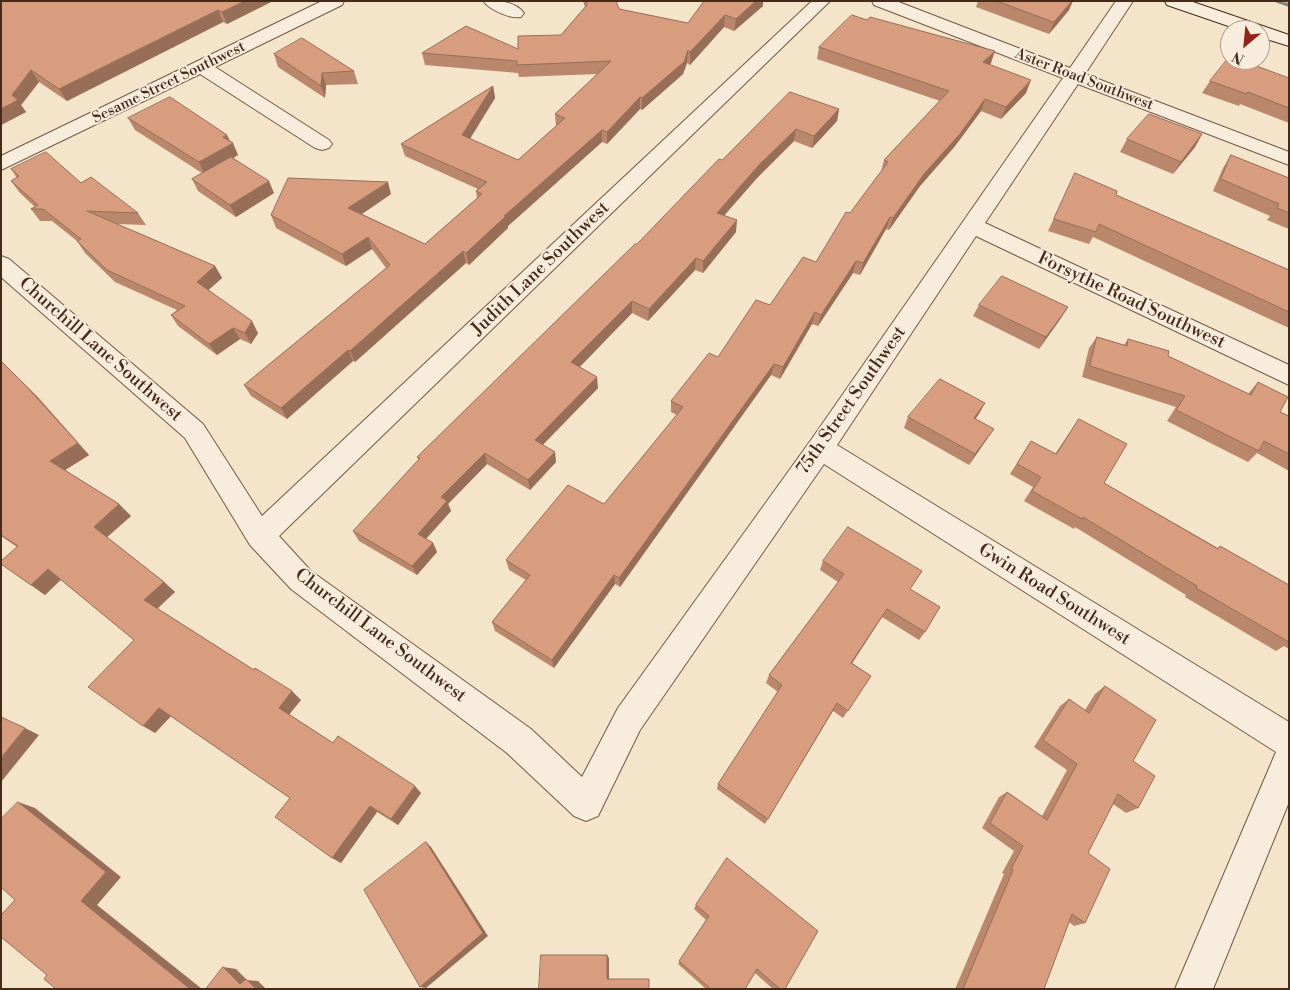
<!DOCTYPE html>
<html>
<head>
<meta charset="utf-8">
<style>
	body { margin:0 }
	#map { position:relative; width:1290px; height:990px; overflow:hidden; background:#f4e4c9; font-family:"Libre Bodoni",serif }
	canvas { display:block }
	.frame { position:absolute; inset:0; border:2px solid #462a1a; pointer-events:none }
	.north { position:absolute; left:1220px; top:20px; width:50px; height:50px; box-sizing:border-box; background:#f8eddc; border:1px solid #b19f8e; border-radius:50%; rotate:208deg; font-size:14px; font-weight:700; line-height:20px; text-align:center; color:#462a1a }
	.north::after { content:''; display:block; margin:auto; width:18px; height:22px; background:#8f2418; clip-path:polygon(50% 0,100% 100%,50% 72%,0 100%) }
</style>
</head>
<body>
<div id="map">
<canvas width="1290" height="990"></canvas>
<div class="frame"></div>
<div class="north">N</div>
</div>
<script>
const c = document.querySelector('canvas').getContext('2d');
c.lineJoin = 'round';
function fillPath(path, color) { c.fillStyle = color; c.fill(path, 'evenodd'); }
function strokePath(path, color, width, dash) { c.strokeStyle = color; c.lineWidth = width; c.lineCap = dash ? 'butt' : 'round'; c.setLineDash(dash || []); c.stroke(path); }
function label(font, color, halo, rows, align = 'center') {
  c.font = font + ' "Libre Bodoni",serif'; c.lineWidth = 4; c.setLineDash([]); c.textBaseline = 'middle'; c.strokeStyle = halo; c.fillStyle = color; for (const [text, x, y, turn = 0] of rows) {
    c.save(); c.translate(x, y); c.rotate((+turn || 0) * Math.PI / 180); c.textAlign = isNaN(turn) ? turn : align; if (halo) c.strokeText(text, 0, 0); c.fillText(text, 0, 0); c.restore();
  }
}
fillPath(new Path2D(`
	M1274 1 1289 3V7L1275 2Z`), '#7a8379');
const street = new Path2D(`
	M322 1H344L342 5 215 67 329 140 332 144 329 148 322 150 315 148 200 74 1 170V156Z
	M483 1C497 1 514 0 524 13L521 17C510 19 490 10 483 1Z
	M812 1H830L279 536 311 571 531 729 582 777 618 708 811 440 1063 78 874 5 872 1H896L1070 68 1116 1H1133L1085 74 1289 152V165L1078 84 985 223 1289 365V385L976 236 837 445 1289 722V802L1213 989H1175L1276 752 824 464 640 730 598 816 586 821 574 816 507 753 291 589 250 545 185 438 1 277V256L9 259 203 424 262 516Z`);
const secondary = new Path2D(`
	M1165 1H1190L1289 35V46L1260 37V30H1240L1167 5Z`);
strokePath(street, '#725846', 2);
strokePath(secondary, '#462a1a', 2);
fillPath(street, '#f8eddc');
fillPath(secondary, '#f8eddc');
fillPath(new Path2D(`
	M1 1H273L227 24 223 22 67 101 39 82 21 105 26 112 1 125Z
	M583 1H616L619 9 688 23 704 1H763V6L734 31 724 27 690 65 687 63 683 74 642 110 640 109 607 144 602 142 508 226V228L469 265 466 263 355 362 353 361 287 419 251 396 244 385 386 268 372 249 346 266 276 228 271 215 391 194 362 214 425 244 477 198 476 191 478 189 405 156 401 144 493 86 495 98 470 139 518 160 556 126 555 114 598 74 519 77 518 73 425 65 422 53 518 49 561 35 585 7Z
	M978 1H1072L1069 10 1049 34 976 7Z
	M819 47 991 63 989 65 1026 93 1001 119 981 111 955 146 920 186 889 230 886 229 860 275 853 273 818 326 812 324 780 379 771 375 620 587 615 584 554 668 495 631 492 622 526 580 509 570 506 560 604 504 677 415 671 412V401L718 357 770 305 816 262 881 172 884 160 940 101 817 59Z
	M274 54 354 71 358 84 326 85 325 98 278 67Z
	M1289 78V123L1240 104 1239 106 1202 93 1210 81Z
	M839 109 837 121 812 148 794 141 757 178 724 215 736 232 703 273 695 270 648 321 632 313 579 367 598 388 542 445 556 462 530 490 487 464 448 504 451 511 426 539 433 543 437 552 417 575 359 541 353 531 419 460 417 457 637 244 722 160Z
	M128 118 231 141 238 155 233 158 274 193 236 217 198 191 192 179 202 173 135 130Z
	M1202 134 1195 147 1173 174 1120 152 1127 139Z
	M1231 155 1289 178V229L1267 220 1270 216 1213 191 1223 168Z
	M11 169 81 183 138 213 146 225 117 224 215 266 222 278 208 290 258 333 251 344 240 339 217 355 178 326 171 315 177 310 115 282 85 253 77 241 52 221H40L31 209 35 207 20 193 11 181 17 178Z
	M1075 173 1116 195 1289 270V328L1093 237 1089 244 1048 231Z
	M979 305 1068 307 1061 318 1039 349 973 316Z
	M1097 337 1124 345 1128 339 1168 356 1248 394 1258 382 1280 412 1289 416V471L1257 453 1248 462 1167 421 1176 407 1082 377 1089 348Z
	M1 361 38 397 89 455 65 470 119 504 131 516 107 537 164 582 175 592 157 608 301 700 289 714 333 743 421 793 398 825 377 812 341 863 290 798 171 716 155 733 134 640 61 580 45 595 1 564 17 547 1 536Z
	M985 403 975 419 987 439 969 465 904 428 908 417Z
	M1079 419 1104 483 1218 548 1220 546 1289 585V649L1284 646 1276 651 1185 597 1186 595 1075 527 1074 529 1024 501 1033 487 1010 474 1031 441 1055 454Z
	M823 561 916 580 910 589 925 632 919 640 882 617 852 663 871 676 843 718 833 711 765 824 717 789 718 784 778 692 766 683 769 675 838 582 820 570Z
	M1105 686 1133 761 1138 808 1126 813 1113 804 1088 853 1085 923 1074 926 1069 922 1044 989H955L1004 874 1002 873 1014 851 982 828 999 797 1007 792 1042 816 1067 770 1034 747 1060 706 1069 699 1085 710 1095 694Z
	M727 858 785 989H773L755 973 745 989H706L678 964 706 920 694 909 696 905Z`), '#ba876c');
fillPath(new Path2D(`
	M245 1H273L227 24 222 12Z
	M756 1H763V6L734 31 736 19Z
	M1072 1H1073L1069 10 1049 34 1054 22Z
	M218 10 223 22 67 101 59 89Z
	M725 15 724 27 690 65V52Z
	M688 50 687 63 683 74 642 110V98Z
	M995 51 991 63 979 75 983 62Z
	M31 70 39 82 21 105 26 112 1 125V109Z
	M322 73 326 85 325 98 321 86Z
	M1031 80 1026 93 1001 119 1006 107Z
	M493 86 495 98 464 148 462 135Z
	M640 97V109L607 144V132Z
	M985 99 981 111 955 146 920 186 889 230 893 218 924 174Z
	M839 109 837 121 812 148 814 136Z
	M796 129 794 141 757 178 716 225 717 213 759 165Z
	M602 130V142L508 226V228L469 265 466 253 504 216Z
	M1202 134 1195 147 1173 174 1181 162Z
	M227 135 231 143H233L238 155 205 175 199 162 223 137Z
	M269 181 274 193 236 217 230 205Z
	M388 182 391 194 353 220 348 208Z
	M890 217 886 229 860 275 863 263Z
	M737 220 736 232 703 273V261Z
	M368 237 372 249 346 266 342 254Z
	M463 251 466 263 355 362 350 351Z
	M696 258 695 270 648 321 649 309Z
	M856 261 853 273 818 326 821 315Z
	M215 266 222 278 204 294 197 282Z
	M632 301V313L573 374 571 362Z
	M1068 307 1061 318 1039 349 1046 337Z
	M815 312 812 324 780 379 783 367Z
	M252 321 258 333 251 344 245 333Z
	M233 328 240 339 217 355 209 344Z
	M348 350 353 361 287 419 281 408Z
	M774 364 771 375 620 587 619 578Z
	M597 377 598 388 537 451 535 440Z
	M25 385 89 455 62 472 50 461Z
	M985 403 979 414 968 429 974 418Z
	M994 429 987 439 969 465 975 454Z
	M555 452 556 462 530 490 528 480Z
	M485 453 487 464 448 504 451 511 422 543 418 534 441 497Z
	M119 504 131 516 106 538 94 527Z
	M433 543 437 552 417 575 412 566Z
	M48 569 61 579 45 595 31 585Z
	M614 575 615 584 554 668 552 660Z
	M164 582 175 592 156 610 144 600Z
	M887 609 882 617 847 671 851 663Z
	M292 691 301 700 288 716 279 708Z
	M159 708 171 716 155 733 143 726Z
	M25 728 39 735 1 782V758Z
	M415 786 421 793 398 825 391 819Z
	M18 802 35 808 121 877 97 905 202 989H190L81 901Z
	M370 806 377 812 341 863 332 858Z
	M426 842 431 847 488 936 426 988 420 987Z
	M607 955 609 958V981L607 979Z
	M223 967 236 969 247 980 258 981 266 989H256L240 984Z`), '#976e58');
const building = new Path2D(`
	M1 1H245L222 12 218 10 59 89 31 70 12 95 18 100 1 109Z
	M586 1H616L619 9 688 23 704 1H756L736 19 725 15 690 52 688 50 684 62 642 98 640 97 607 132 602 130 504 216H506L466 253 463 251 350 351 348 350 281 408 244 385 390 265 368 237 342 254 271 215 288 178 388 182 348 208 425 244 482 194 476 191 487 182 401 144 493 86 462 135 518 160 565 118 555 114 611 61 517 65V61L422 53 466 26 518 49V36L561 35 587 5Z
	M997 1H1072L1054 22Z
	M852 15 867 20 870 17 995 51 983 62 1031 80 1006 107 985 99 960 134 924 174 893 218 890 217 863 263 856 261 821 315 815 312 783 367 774 364 619 578 614 575 552 660 492 622 530 575 506 560 568 485 604 504 683 407 671 401 709 353 718 357 756 300 770 305 803 257 816 262 846 212 850 213 888 162 884 160 949 91 819 47Z
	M302 38 354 71 322 73 321 86 274 54Z
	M1230 56V60H1240L1289 78V108L1248 92 1247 94 1210 81Z
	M790 92 839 109 814 136 796 129 759 165 717 213 737 220 703 261 696 258 649 309 632 301 571 362 597 377 535 440 555 452 528 480 485 453 441 497 447 501 418 534 433 543 412 566 353 531 420 458 417 457 635 244H637L719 159 722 160Z
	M170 97 227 135 223 137 233 143 199 162 128 118Z
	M1149 114 1202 134 1181 162 1127 139Z
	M46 152 81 183 91 177 138 213 87 211 215 266 197 282 252 321 245 333 233 328 209 344 171 315 185 306 107 270 77 241 81 239 43 209H31L38 205 11 181 19 176 11 169Z
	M1231 155 1289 178V213L1277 208 1279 204 1221 179Z
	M231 157 269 181 230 205 192 179Z
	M1075 173 1117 191 1116 195 1289 270V312L1099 224 1096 232 1054 219Z
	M1002 276 1068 307 1046 337 979 305Z
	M1097 337 1127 346 1128 339 1169 351 1168 356 1251 395 1258 382 1288 397 1280 412 1289 416V454L1264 441 1259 451 1176 410 1185 396 1090 366Z
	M1 361 25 385 78 443 50 461 119 504 94 527 164 582 144 600 254 670 255 668 292 691 279 708 333 743 338 736 415 786 391 819 370 806 332 858 275 817 290 798 159 708 143 726 88 687 134 640 48 569 31 585 1 564V561L18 546 1 535Z
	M940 379 985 403 974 418 994 429 975 454 908 417Z
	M1079 419 1127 444 1104 483 1218 549 1220 546 1289 585V642L1196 588 1197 586 1083 517 1082 519 1032 491 1041 477 1017 464 1031 441 1056 454Z
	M848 527 922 571 910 589 940 607 925 632 887 609 851 663 871 676 848 711 837 703 768 819 718 784 782 685 769 675 844 574 823 561Z
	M1105 686 1156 720 1133 761 1155 776 1138 808 1118 794 1088 853 1110 869 1085 923 1072 914 1044 989H963L1013 870 1011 869 1023 846 990 823 1007 792 1047 820 1077 764 1043 740 1069 699 1089 713Z
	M1 717 25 728 1 758Z
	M18 802 106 872 81 901 190 989H56L44 979 47 975 1 937V915L15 900 1 887V819Z
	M426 842 483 933 420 987 364 890Z
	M727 858 818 931 785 989H780L757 969 745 989H711L679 961 709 916 696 905Z
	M541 955H607V979H649V989H539Z
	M223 967 240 984 246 979 256 989H206Z`);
fillPath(building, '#d89d7e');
strokePath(building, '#976e58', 1);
label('15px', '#462a1a', '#f8eddc', [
	["Aster Road Southwest",1084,80,21],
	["Sesame Street Southwest",169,83,-26]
]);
label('18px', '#462a1a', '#f8eddc', [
	["Judith Lane Southwest",541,269,-44],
	["Forsythe Road Southwest",1131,301,25],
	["Churchill Lane Southwest",100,350,41],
	["75th Street Southwest",852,401,-55],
	["Gwin Road Southwest",1054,595,32],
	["Churchill Lane Southwest",380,636,37]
]);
</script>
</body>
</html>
